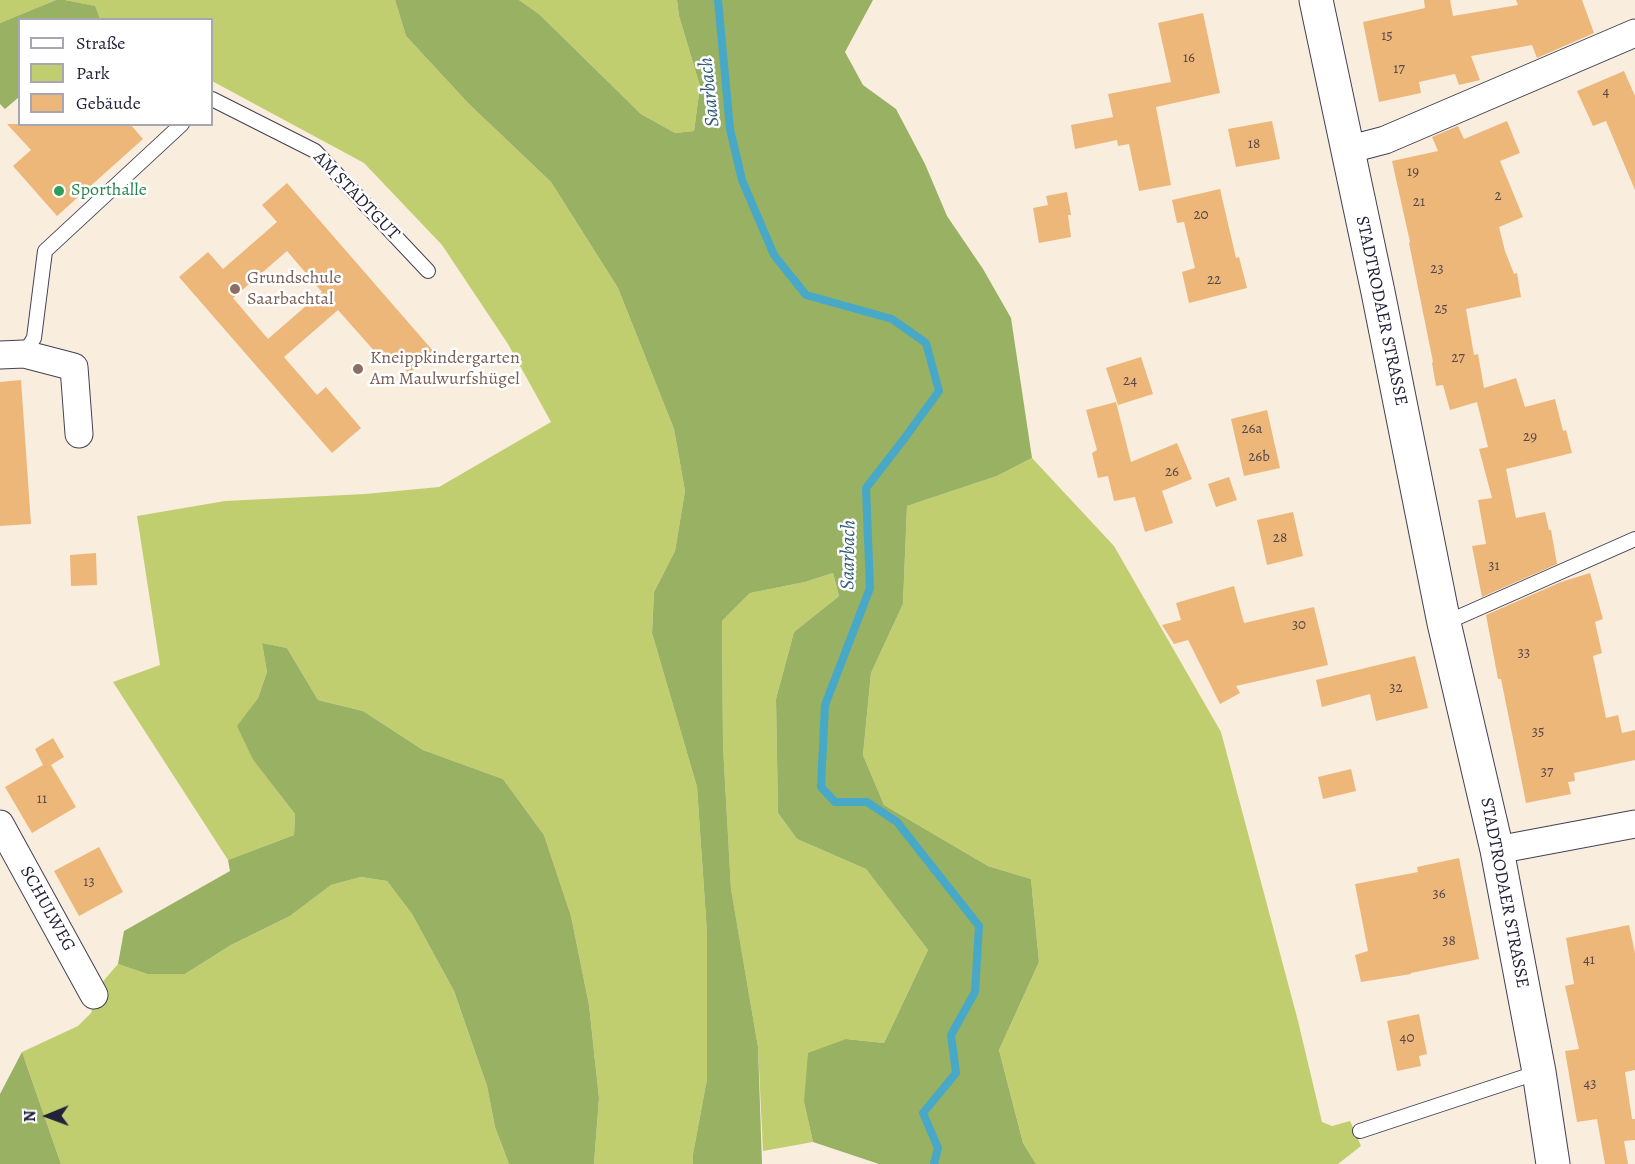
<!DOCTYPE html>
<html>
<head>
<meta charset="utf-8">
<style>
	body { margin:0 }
	#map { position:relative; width:1635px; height:1164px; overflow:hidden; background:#f9edde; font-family:Alegreya,serif }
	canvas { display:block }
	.legend { position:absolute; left:18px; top:18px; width:195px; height:108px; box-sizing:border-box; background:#fff; border:2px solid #a7a7b1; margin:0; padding:8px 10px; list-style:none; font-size:18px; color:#22223b }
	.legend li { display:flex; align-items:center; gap:12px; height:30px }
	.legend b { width:30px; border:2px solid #a7a7b1 }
	.north { position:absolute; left:18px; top:1086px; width:60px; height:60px; -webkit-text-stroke:4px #fff; paint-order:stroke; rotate:269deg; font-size:16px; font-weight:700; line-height:24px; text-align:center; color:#22223b }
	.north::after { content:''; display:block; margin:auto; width:21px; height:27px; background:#22223b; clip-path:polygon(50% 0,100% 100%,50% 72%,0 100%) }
</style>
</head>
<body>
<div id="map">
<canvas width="1635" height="1164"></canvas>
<ul class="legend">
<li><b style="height:8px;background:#fff"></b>Straße</li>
<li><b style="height:16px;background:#c1ce70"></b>Park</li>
<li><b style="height:16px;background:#edb77a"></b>Gebäude</li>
</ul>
<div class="north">N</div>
</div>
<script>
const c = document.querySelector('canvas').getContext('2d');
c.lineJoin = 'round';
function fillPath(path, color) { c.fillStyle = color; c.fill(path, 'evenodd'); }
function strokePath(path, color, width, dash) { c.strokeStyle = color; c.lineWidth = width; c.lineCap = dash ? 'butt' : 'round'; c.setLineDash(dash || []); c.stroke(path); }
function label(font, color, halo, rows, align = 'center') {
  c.font = font + ' Alegreya,serif'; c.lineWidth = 5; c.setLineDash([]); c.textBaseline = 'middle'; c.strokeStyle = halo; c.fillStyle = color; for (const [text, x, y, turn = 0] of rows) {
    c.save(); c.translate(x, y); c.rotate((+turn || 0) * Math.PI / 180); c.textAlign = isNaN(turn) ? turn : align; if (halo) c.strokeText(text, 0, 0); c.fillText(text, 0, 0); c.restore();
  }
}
fillPath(new Path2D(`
	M0 0H56L0 23Z
	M65 0H395L406 36 468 103 551 182 618 288 674 429 685 491 675 551 654 592 652 633 697 787 707 933V1079L693 1154V1164H594L599 1098 589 1005 571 916 544 835 503 779 423 750 363 711 318 700 287 648 262 643 267 672 258 698 238 726 253 760 295 814 294 835 228 860 113 682 160 665 137 516 225 501 365 494 439 487 551 422 508 344 442 245 364 163 212 81V20L100 19 94 6Z
	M519 0H677L679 16 700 86 694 131 675 133 641 114 539 14Z
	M1032 458 1114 546 1221 732 1298 1021 1322 1122 1332 1126 1350 1121 1361 1146 1338 1164H1036L1023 1143 999 1050 1039 962 1031 879 988 866 884 805 863 755 871 673 903 604 907 506 997 476Z
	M833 573 839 596 794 632 776 699 778 813 797 839 866 869 928 950 884 1043 846 1039 804 1102 813 1142 763 1151 758 1047 731 890 723 746 722 621 750 593 805 582Z
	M361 877 387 881 412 914 454 991 487 1086 495 1127 509 1164H61L22 1052 78 1026 91 1013 99 986 118 964 147 974H185L231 945 290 916 331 885Z`), '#c1ce70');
fillPath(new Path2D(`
	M56 0H65L95 6 100 19 20 20 19 97 5 109 0 104V23Z
	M395 0H519L539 14 641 114 675 133 694 131 700 86 679 16 677 0H873L845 52 863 85 896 109 925 164 947 216 983 269 1011 318 1032 458 997 476 907 506 903 604 871 673 863 755 884 805 988 866 1031 879 1039 962 999 1050 1023 1143 1036 1164H879L813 1142 804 1102 808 1053 846 1039 884 1043 928 950 866 869 797 839 778 813 776 699 794 632 839 596 833 573 805 582 750 593 722 621 723 746 731 889 758 1047 762 1164H693V1154L707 1079V933L697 787 652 633 654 592 675 551 685 491 674 429 618 288 551 182 468 103 406 36Z
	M262 643 287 648 318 700 363 711 423 750 503 779 544 835 571 916 589 1005 599 1098 594 1164H509L495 1127 487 1086 454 991 412 914 387 881 361 877 331 885 290 916 231 945 185 974H147L118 964 124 931 230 871 228 860 294 835 295 814 253 760 237 726 258 698 267 672Z
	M22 1052 61 1164H0V1094Z`), '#98b162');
strokePath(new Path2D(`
	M718 0 730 129 742 180 774 255 806 295 892 319 926 343 939 391 904 439 866 488 870 588 825 705 821 787 835 802H867L897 822 979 926 975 992 951 1035 956 1073 923 1113 938 1148 934 1164`), '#48a8c7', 8);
fillPath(new Path2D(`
	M1424 0H1450L1453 16 1518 5 1516 0H1582L1594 33 1537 58 1532 45 1471 56 1480 80 1459 85 1455 74 1419 82 1421 93 1379 102 1363 22 1425 8Z
	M1203 13 1220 93 1156 107 1171 185 1139 191 1129 144 1118 146 1117 140 1075 149 1071 125 1113 117 1108 94 1171 82 1158 23Z
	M1624 71 1635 96V190L1606 121 1593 126 1577 91Z
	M1272 121 1280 159 1236 167 1228 129Z
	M1507 121 1520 153 1500 161 1523 217 1499 227 1505 251 1514 274 1517 273 1521 297 1466 309 1474 355 1478 354 1484 388 1516 378 1525 407 1555 399 1563 431 1566 430 1572 453 1506 469 1516 518 1545 512 1549 530H1551L1557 564 1482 597 1472 546 1486 544 1478 500 1492 498 1479 449 1488 447 1477 402 1450 410 1443 385 1436 386 1432 363 1433 362 1409 243 1410 242 1392 161 1438 151 1432 137 1458 126 1464 139Z
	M7 124H130L143 139 57 216 13 166 31 150Z
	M287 183 434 352 409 374 393 355 384 362 338 310 284 357 317 395 326 387 361 428 332 453 179 277 208 252 223 269 277 222 262 205ZM287 251 322 292 268 339 233 298Z
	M1220 189 1236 258 1239 257 1247 288 1189 303 1182 272 1195 268 1184 222 1177 223 1172 200Z
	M1067 192 1071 215H1068L1071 237 1039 243 1033 208 1048 205 1046 196Z
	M1141 357 1153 394 1118 405 1106 368Z
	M21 380 31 524 0 526V382Z
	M1116 402 1131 462 1177 443 1192 479 1162 491 1173 523 1145 532 1135 497 1114 501 1108 476 1098 478 1092 453 1097 450 1086 410Z
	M1267 410 1280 468 1244 476 1231 419Z
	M1229 477 1237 500 1216 507 1208 484Z
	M1293 512 1303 556 1267 565 1257 520Z
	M96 553 97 585 71 586 70 555Z
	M1590 573 1603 619 1595 622 1602 653 1593 656 1606 718 1618 715 1622 733 1635 730V760L1574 773 1575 781 1568 782 1571 794 1526 803 1501 679H1498L1486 615 1561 582Z
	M1234 586 1244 623 1314 607 1328 665 1236 686 1240 693 1220 704 1188 640 1174 644 1162 625 1181 620 1176 603Z
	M1415 656 1428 708 1376 721 1370 694 1322 707 1316 680Z
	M53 738 64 757 51 765 76 807 32 833 5 787 43 765 35 749Z
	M1351 769 1356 791 1323 799 1318 777Z
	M99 847 123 892 79 916 54 871Z
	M1459 858 1479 959 1411 973V974L1361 982 1355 955 1368 951 1355 884 1418 872 1417 867Z
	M1629 925 1635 953V1070L1625 1072 1632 1119H1635V1140L1624 1141 1628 1164H1605L1597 1119 1577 1122 1565 1051 1579 1049 1565 986 1574 984 1566 938Z
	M1419 1014 1427 1054 1419 1056 1421 1066 1397 1071 1387 1021Z`), '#edb77a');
const lane = new Path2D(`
	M212 99 315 151 428 271
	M24 354 34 338 45 251 182 124
	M1445 623 1635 539
	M1360 1131 1539 1072`);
const street = new Path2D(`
	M1347 150 1385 140 1635 33
	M0 355 24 354 74 367 79 434
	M0 824 94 995
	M1497 850 1635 824`);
const secondary = new Path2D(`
	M1316 0 1378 292 1444 623 1497 850 1539 1072 1553 1164`);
strokePath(lane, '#424053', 16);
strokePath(street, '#424053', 29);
strokePath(secondary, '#424053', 35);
strokePath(lane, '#fff', 14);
strokePath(street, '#fff', 27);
strokePath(secondary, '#fff', 33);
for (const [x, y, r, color] of [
	[59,191,6,"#2e9e5b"],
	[235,289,6,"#8d6e63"],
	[358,369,6,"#8d6e63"]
]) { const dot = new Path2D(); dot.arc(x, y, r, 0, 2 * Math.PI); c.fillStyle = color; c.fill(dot); strokePath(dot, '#fff', 2); }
label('15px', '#55474b', null, [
	["15",1387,36],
	["16",1189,58],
	["17",1399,69],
	["4",1606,92],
	["18",1254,144],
	["19",1413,172],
	["2",1498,196],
	["21",1419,202],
	["20",1201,215],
	["23",1437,269],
	["22",1214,280],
	["25",1441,309],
	["27",1458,358],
	["24",1130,381],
	["26a",1252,429],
	["29",1530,437],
	["26b",1259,457],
	["26",1172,472],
	["28",1280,538],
	["31",1494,566],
	["30",1299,625],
	["33",1524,653],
	["32",1396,688],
	["35",1538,732],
	["37",1547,772],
	["11",42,799],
	["13",89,882],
	["36",1439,894],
	["38",1449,941],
	["41",1589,960],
	["40",1407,1038],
	["43",1590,1084]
]);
label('18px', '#27864d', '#fff', [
	["Sporthalle",71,191]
], 'left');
label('18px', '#22223b', '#fff', [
	["AM STADTGUT",356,196,46],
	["STADTRODAER STRASSE",1381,311,78],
	["STADTRODAER STRASSE",1504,893,79],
	["SCHULWEG",47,909,61]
]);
label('18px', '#785e54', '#fff', [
	["Grundschule",247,279],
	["Saarbachtal",247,300],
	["Kneippkindergarten",370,359],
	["Am Maulwurfshügel",370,380]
], 'left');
label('italic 20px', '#335e7a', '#fff', [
	["Saarbach",710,92,-96],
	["Saarbach",849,555,-89]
]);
</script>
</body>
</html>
